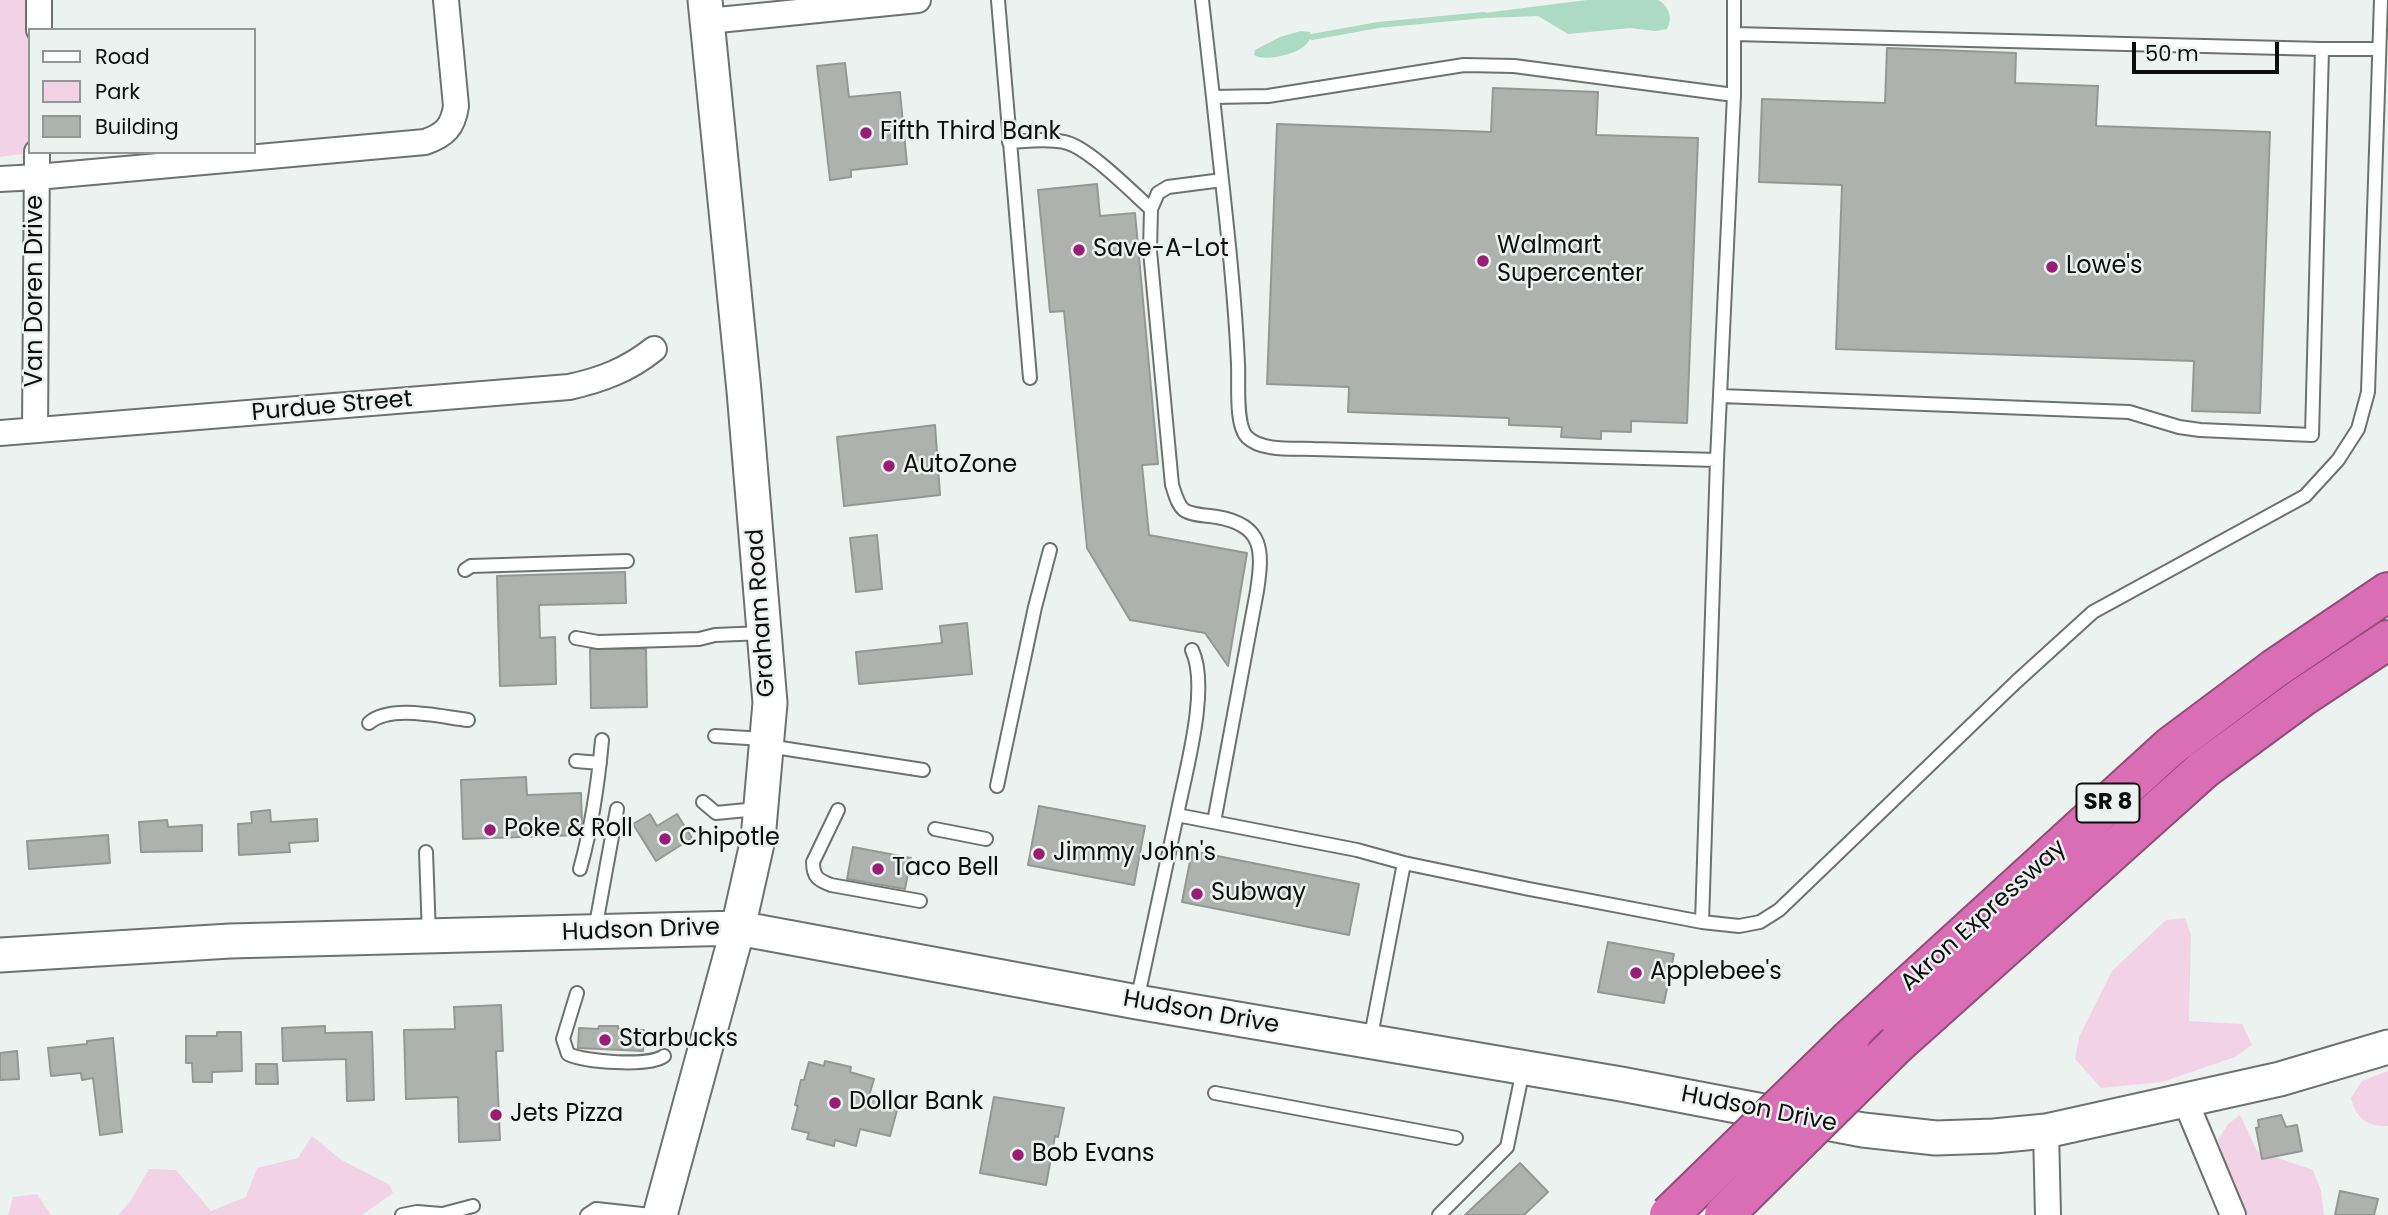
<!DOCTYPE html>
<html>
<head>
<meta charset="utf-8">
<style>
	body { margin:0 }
	#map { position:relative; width:2388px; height:1215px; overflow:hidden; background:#ecf2ef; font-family:Poppins,sans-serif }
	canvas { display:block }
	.legend { position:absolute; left:28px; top:28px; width:228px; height:126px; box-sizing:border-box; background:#ecf2ef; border:2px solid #929795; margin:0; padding:9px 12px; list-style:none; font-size:21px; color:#0c0e0d }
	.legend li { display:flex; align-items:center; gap:14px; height:35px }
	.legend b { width:35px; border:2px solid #929795 }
	.scale { position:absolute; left:2132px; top:42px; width:147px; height:32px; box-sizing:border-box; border:4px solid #0c0e0d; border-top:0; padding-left:9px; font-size:21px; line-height:24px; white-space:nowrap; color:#0c0e0d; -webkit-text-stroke:5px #ecf2ef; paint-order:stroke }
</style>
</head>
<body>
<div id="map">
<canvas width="2388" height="1215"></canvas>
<ul class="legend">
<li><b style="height:9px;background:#fff"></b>Road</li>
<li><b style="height:19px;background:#f2d3e5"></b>Park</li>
<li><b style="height:19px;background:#adb2af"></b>Building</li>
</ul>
<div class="scale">50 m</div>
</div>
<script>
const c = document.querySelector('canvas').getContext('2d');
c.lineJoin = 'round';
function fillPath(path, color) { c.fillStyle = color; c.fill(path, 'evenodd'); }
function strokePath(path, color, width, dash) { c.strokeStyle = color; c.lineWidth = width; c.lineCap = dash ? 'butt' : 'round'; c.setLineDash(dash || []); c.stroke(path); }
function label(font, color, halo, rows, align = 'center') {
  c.font = font + ' Poppins,sans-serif'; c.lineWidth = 5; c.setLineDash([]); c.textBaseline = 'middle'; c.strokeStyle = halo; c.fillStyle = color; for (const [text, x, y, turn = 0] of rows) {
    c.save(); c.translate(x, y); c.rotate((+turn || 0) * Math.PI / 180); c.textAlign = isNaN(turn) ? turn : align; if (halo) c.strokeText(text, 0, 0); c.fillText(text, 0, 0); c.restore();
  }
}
fillPath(new Path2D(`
	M0 0H30L29 153 0 157Z
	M2185 918 2191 935 2189 1021 2242 1024 2252 1045 2235 1057 2162 1082 2101 1088 2075 1059 2079 1037 2112 971 2166 920Z
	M2388 1071V1126C2367 1127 2356 1118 2351 1098L2362 1081Z
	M2240 1115 2257 1151 2313 1170 2321 1191 2324 1215H2245L2236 1195 2218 1140 2228 1124Z
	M312 1136 340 1159 390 1185 393 1193 362 1215H118L130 1202 149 1169 176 1170 211 1211 246 1197 257 1168 298 1158Z
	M37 1194 51 1215H8L13 1197Z`), '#f2d3e5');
fillPath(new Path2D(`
	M1587 0H1658C1669 6 1673 18 1667 29L1656 31 1630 28 1568 34 1538 16 1484 18V13Z
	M1301 31 1310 32C1316 52 1266 63 1254 55L1255 50 1280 37Z`), '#acdac3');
strokePath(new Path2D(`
	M1312 37 1378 25 1484 15`), '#acdac3', 6);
const building = new Path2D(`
	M1887 48 2016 53 2015 83 2098 86 2096 126 2270 132 2260 413 2192 411 2194 361 1836 349 1842 185 1759 182 1762 99 1885 103Z
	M845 63 849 97 900 92 907 164 851 170V177L830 180 817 66Z
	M1493 88 1598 92 1596 135 1698 138 1687 423 1631 421V432L1601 431V439L1561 437 1562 427 1509 425V418L1348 412 1349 387 1267 384 1277 124 1491 132Z
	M1097 184 1100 216 1135 213 1158 464 1142 465 1149 535 1247 553 1228 666 1205 633 1130 620 1087 548 1064 311 1050 312 1038 190Z
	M935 425 940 495 844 506 837 437Z
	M877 535 882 589 856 592 850 538Z
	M625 572 626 603 539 605 540 638 555 637 556 684 500 686 497 576Z
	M967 623 972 674 859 684 856 652 942 643 940 626Z
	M590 649H646L647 707 591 708Z
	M526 777 527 795 581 793 582 823 579 835 463 839 461 780Z
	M1039 806 1145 826 1134 885 1028 865Z
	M270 810 271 822 317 819 318 841 289 843 290 852 239 855 238 824 252 823 251 812Z
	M650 814 657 826 677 814 692 838 656 861 633 824Z
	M167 820 168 827 202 825V851L141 852 139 822Z
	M108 835 110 863 29 869 27 841Z
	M853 847 911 858 905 889 847 879Z
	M1192 851 1359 884 1349 935 1182 902Z
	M1608 942 1674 954 1664 1003 1598 992Z
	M501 1005 503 1051H496L500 1140 459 1142 458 1097 406 1099 404 1030 455 1029 454 1007Z
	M325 1026V1033L372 1032 374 1100 347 1101 346 1059 283 1061 282 1028Z
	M599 1026H618V1029L644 1030 643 1051 578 1048 579 1028 598 1029Z
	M217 1032H241L242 1071 212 1072V1082H193L192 1063H186V1036H217Z
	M113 1038 122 1132 100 1135 93 1078 82 1080 81 1073 51 1076 48 1048 87 1044V1041Z
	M17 1051 19 1079 0 1080V1053Z
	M825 1061 851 1067 850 1072 874 1079 869 1096 899 1103 890 1136 860 1129 856 1146 835 1140 834 1146 807 1139 809 1133 792 1129 798 1106 795 1105 801 1080H804L809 1062 824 1066Z
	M256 1064H277L278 1084H256Z
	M994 1097 1064 1108 1058 1137 1055 1136 1046 1185 980 1173Z
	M2281 1115 2286 1127 2297 1125 2302 1151 2262 1159 2256 1128 2259 1127 2258 1120Z
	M1520 1163 1548 1192 1524 1215H1465Z
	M2340 1191 2378 1199 2374 1215H2335Z`);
fillPath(building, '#adb2af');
strokePath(building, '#939895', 2);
const lane = new Path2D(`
	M998 0 1030 378
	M1202 0 1213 97 1268 96 1464 65 1514 66 1734 95
	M1734 34 2322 49
	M1213 97C1222 185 1234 275 1238 364 1239 382 1235 425 1247 437 1262 452 1295 448 1314 449L1717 460
	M1009 142C1027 141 1047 138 1064 142 1087 146 1132 192 1151 209
	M1721 396 2129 412 2179 427 2200 430 2312 435 2322 49H2379
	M465 570 471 566 627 561
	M576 638 598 642 699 639 715 635 764 633
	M369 723C391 704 441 717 468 720
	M715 736 764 739
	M768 746 923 770
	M576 761 600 763
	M997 786 1035 607 1050 550
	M703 802 716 813 757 809
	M838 810 813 862C813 877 818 880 831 885L920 901
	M1177 815C1185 773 1210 688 1192 650
	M1214 822 1257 591C1263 551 1264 525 1217 517 1207 515 1193 516 1184 510 1177 504 1175 493 1172 485L1150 251 1151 209 1158 193 1168 187 1222 180
	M935 829 986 839
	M426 852 429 936
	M580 869C592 826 598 785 602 740
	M1702 922 1717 460 1734 95V0
	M595 930 617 809
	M577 993 563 1039 568 1054C585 1062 649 1067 664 1056
	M1137 1001 1177 815 1357 850 1404 863 1529 889 1702 922 1739 926 1760 922 1779 910 2016 682 2093 612 2305 496 2338 460 2358 429 2368 392 2381 0
	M1370 1041 1404 863
	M1215 1093 1456 1138
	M402 1215 417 1212 441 1214
	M439 1215 473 1206
	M587 1215 596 1209 651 1215
	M1439 1215 1507 1147 1523 1070`);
const street = new Path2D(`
	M708 21 918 0
	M39 30V0
	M0 179 37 177 425 142C445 135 453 127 456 106L446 0
	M35 430 37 152
	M0 433 569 387C601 380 628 370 654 349
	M2185 1100 2233 1215
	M2046 1131 2048 1215`);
const secondary = new Path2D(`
	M0 955 230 941 738 928 1137 1002 1621 1084 1863 1130 1936 1138 1994 1136 2046 1131 2280 1079 2388 1047
	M660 1215 738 928 758 839 770 703 744 391 705 0`);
const highway = new Path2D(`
	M1850 1039 2171 746 2274 669 2388 592
	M1897 1044 2204 769 2302 697 2388 640`);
strokePath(lane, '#6d726f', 16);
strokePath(street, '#6d726f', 28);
strokePath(secondary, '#6d726f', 37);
strokePath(highway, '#924c7a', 42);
strokePath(lane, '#fff', 12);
strokePath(street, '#fff', 24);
strokePath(secondary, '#fff', 33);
strokePath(highway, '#da6eb4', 38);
const highwayBridge = new Path2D(`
	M1669 1215 1850 1039
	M1724 1215 1897 1044`);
strokePath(highwayBridge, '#924c7a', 42, []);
strokePath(highwayBridge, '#da6eb4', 38);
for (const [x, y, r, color] of [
	[866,133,7,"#991d75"],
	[1079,250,7,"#991d75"],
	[1483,261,7,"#991d75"],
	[2052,267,7,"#991d75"],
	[889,466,7,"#991d75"],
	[490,830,7,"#991d75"],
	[665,839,7,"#991d75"],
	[1039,854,7,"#991d75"],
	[878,869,7,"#991d75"],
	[1197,894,7,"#991d75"],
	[1636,973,7,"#991d75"],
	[605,1040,7,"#991d75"],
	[835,1103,7,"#991d75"],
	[496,1115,7,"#991d75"],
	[1018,1155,7,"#991d75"]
]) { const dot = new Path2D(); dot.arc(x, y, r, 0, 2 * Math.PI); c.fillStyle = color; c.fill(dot); strokePath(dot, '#ecf2ef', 2.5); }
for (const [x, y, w] of [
	[2108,803,63]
]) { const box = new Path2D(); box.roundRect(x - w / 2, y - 19.5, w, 39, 5); c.fillStyle = '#ecf2ef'; c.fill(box); strokePath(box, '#0c0e0d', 2); }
label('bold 23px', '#0c0e0d', null, [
	["SR 8",2108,803]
]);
label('24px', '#0c0e0d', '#ecf2ef', [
	["Fifth Third Bank",880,133],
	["Walmart",1497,247],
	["Supercenter",1497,275],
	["Save-A-Lot",1093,250],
	["Lowe's",2066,267],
	["AutoZone",903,466],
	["Poke & Roll",504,830],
	["Chipotle",679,839],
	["Jimmy John's",1053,854],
	["Taco Bell",892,869],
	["Subway",1211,894],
	["Applebee's",1650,973],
	["Starbucks",619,1040],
	["Dollar Bank",849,1103],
	["Jets Pizza",510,1115],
	["Bob Evans",1032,1155]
], 'left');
label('24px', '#0c0e0d', '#ecf2ef', [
	["Van Doren Drive",36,291,-90],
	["Purdue Street",332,407,-5],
	["Graham Road",762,613,-94],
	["Akron Expressway",1984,916,-42],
	["Hudson Drive",641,931,-2],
	["Hudson Drive",1201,1013,10],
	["Hudson Drive",1759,1110,11]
]);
</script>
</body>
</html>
